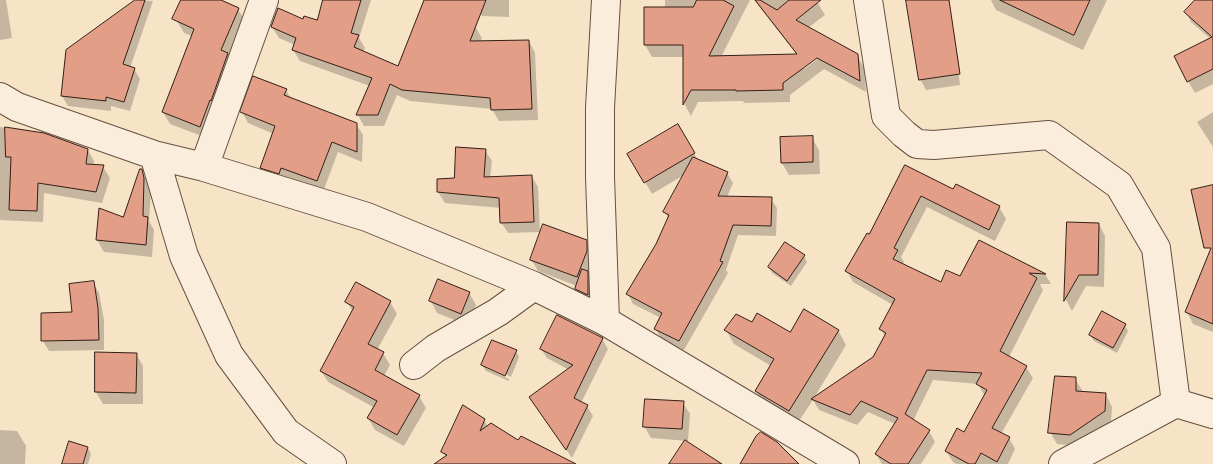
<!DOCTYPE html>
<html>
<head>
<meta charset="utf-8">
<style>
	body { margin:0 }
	canvas { display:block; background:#f7e4c7 }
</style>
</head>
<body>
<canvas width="1213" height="464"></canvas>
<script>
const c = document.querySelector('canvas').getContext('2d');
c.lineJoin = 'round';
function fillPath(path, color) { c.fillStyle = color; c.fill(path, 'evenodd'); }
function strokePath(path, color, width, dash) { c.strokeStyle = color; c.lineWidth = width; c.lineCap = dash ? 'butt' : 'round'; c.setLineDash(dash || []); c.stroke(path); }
fillPath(new Path2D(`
	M0 0H6L12 38 0 40Z
	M137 0 153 1 130 68 134 69 140 79 130 111 111 106V111L68 106 62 96Z
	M187 0H218L238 9 245 21 207 138 170 124 163 112 192 36 184 33 177 21Z
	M324 0H371L359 38 365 48 363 52 399 68 475 26 482 38 480 42 529 41 535 53 538 120 499 121 492 109 410 101 397 95 384 126H364L358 115 370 86 300 61 293 50 295 45 279 38 272 27 303 21 317 22Z
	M473 0H509V17L482 16Z
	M665 0H750L721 57 797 55 754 0H816L825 15 808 28 857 55 864 68 866 92 824 69 790 95V102L744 103 743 101 698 102 691 116 685 105 684 57H652L645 45 665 8ZM821 53 823 55 804 69V66Z
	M912 0H946L949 6 960 85 926 90 920 79Z
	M991 0H1107L1083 50 996 10Z
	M1196 0H1213V41L1191 22 1186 12Z
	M1213 66V84L1195 93 1188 81Z
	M286 90 291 99 356 124 363 135 362 162 338 152 323 192 287 178 285 184 267 179 261 168 274 134 248 123 242 112Z
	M1213 112V147L1197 122Z
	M678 126 698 160 727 173 733 183 727 197 771 199 777 208 776 236 738 235 726 270 728 273 684 350 661 339 656 329 661 318 633 304 628 294 657 245 669 219 665 212 684 175 652 194 629 154Z
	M0 127 44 134 88 150 94 161 93 166 103 167 110 178 102 203 44 193 43 222 0 220Z
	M812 138 819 150 820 174 789 175 782 163Z
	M485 150 492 161 490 178 532 177 538 187 540 232 508 233 501 222V208L445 203 438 192 455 179Z
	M905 167 953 191 999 207 1006 219 995 241 927 207 901 257 904 262 902 265 941 284 961 278 980 241 1045 274 1051 284H1040L1043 290 1009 357 1026 367 1033 378 1001 434 1009 438 1015 449 1008 464H956L953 462 946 451 965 434 984 395 978 384 933 380 913 421 929 431 935 442 921 464H882L876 454 895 424 868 412 857 425 819 410 813 400 797 424 765 405 756 391 771 366 734 344 726 330 752 323 791 334 838 330 846 345 814 398 874 358 885 337 881 329 893 305 853 282 847 271 870 236Z
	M141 171 148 183 151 191 149 221 154 230 152 257 104 252 97 240 124 218Z
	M1068 223 1099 224 1105 236 1104 287 1086 286 1072 311 1066 300Z
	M586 241 593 254V263L589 275 590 278 591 300 579 294 576 288 577 286 538 271 531 259Z
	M804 256 807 262 791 286 772 273 769 267Z
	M1213 279V332L1193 324 1187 312Z
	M93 282 99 293 104 320V350L49 351 43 341 73 313Z
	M469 293 476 305 467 325 437 313 431 301Z
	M347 302H390L397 314 377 350 383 353 390 365 384 376 419 396 426 408 404 446 375 430 368 418 375 408 328 382 321 371 353 312Z
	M1125 325 1128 331 1117 353 1094 341 1090 335Z
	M602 339 608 349 581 403 587 406 593 416 572 458 536 406 569 370 547 358 541 349Z
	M516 351 519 357 511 377 486 365V368L509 379V381L486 371 482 365Z
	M136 354 143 366V404H103L96 392Z
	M1075 379 1082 390V393L1106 395 1112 407 1111 423 1077 446 1057 444 1050 432Z
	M683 403 690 414 688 441 651 438 644 426Z
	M463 407 484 420 488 427 519 442 573 464H450L443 452Z
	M0 430 17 431 26 446 25 464H0Z
	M88 448 91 454 88 464H63Z`), '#0003');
const building = new Path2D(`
	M135 0H145L123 64 135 68 124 102 106 97V101L61 96 66 50Z
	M181 0H221L239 8 221 50 228 53 211 101 210 100 200 127 162 112 194 29 172 19Z
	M323 0H361L351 33 359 35 354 47 398 66 424 0H486L470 41 529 40 532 109 491 110 490 98 402 90 390 84 378 115H356L372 78 292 50 296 38 271 27 278 8 303 19 304 16 317 20Z
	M697 0H723L734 6 709 56 797 54 755 0H760L777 10 789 0H821L796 20 858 54 860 81 817 58 783 83V90L736 91V90H691L683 105V45H644V7H693Z
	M906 0H949L960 74 919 80Z
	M1000 0H1090L1074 35Z
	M1195 0H1213V69L1187 82 1174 56 1212 37 1184 12Z
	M253 76 287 89 284 95 357 123V152L332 142 317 181 281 168 279 174 260 168 275 126 240 112Z
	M678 124 695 153 644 183 627 154Z
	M5 127 44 133 88 149 86 164 104 165 96 192 38 183 37 211 9 210 11 157H6Z
	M813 136V162L781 163 780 137Z
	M456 147 486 149 484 177 532 175 534 222 500 223 499 198 437 192V179L454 178Z
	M693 157 728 172 718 196 772 197 771 226 733 225 720 261 723 262 679 341 654 329 662 313 626 294 656 244 669 215 663 212Z
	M905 165 953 189 956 184 1000 206 989 230 921 196 894 248 898 250 893 259 941 282 946 270 960 276 979 240 1046 274 1029 273 1037 278 1000 351 1027 366 992 428 1010 437 997 462 981 453 975 464H969L945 451 957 428 964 432 987 390 976 384 982 373 927 370 905 414 930 430 908 464H891L875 454 898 418 861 401 850 415 811 399 873 357 886 333 879 329 895 299 845 271 867 233 869 234Z
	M140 169H142L144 178 143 216 148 217 146 245 96 240 99 208 123 217Z
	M1213 185V324L1185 312 1211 248H1204L1191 190Z
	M1067 222 1099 223 1098 275H1079L1064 301Z
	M543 224 587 240V251L577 277 530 260Z
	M785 242 805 255 787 281 768 267Z
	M582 269 588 271V295L575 289Z
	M438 279 470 292 461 314 429 301Z
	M94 281 98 308 99 340 41 341V313L72 312 69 284Z
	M356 282 391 301 368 344 384 352 375 370 420 395 397 435 367 418 377 401 320 371 354 307 345 302Z
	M804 309 839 330 789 411 755 391 774 359 724 330 736 314 752 322 757 313 790 332Z
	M1102 311 1126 324 1113 348 1089 335Z
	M557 315 603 338 574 398 588 405 566 450 529 397 573 365 540 349Z
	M492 340 517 350 505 376 481 365Z
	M95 352 137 353 136 393 95 392Z
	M1055 376 1076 377V391L1106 393 1105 411 1070 435 1048 433Z
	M645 399 684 401 682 429 643 427Z
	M463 405 485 419 480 431 491 423 518 440 521 436 576 464H434L447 455 441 452Z
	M761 432 777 442 799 464H740L756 436Z
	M685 440 722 464H669Z
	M69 441 88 447 83 464H62Z`);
fillPath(building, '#e29e87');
strokePath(building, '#341e16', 1);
const minor = new Path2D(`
	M868 0 886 116 904 134 917 144 934 145 1049 135 1119 185 1156 248 1176 403 1063 464
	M0 97 17 107 154 155 204 167 367 217 534 286 605 321 845 464
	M154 155 184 256 229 355 286 432 332 464
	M204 167 264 0
	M605 321 600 177V108L606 0
	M414 365 436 348 498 312 534 286
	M1176 403 1213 414`);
strokePath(minor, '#655042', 30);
strokePath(minor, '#faeddb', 28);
</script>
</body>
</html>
